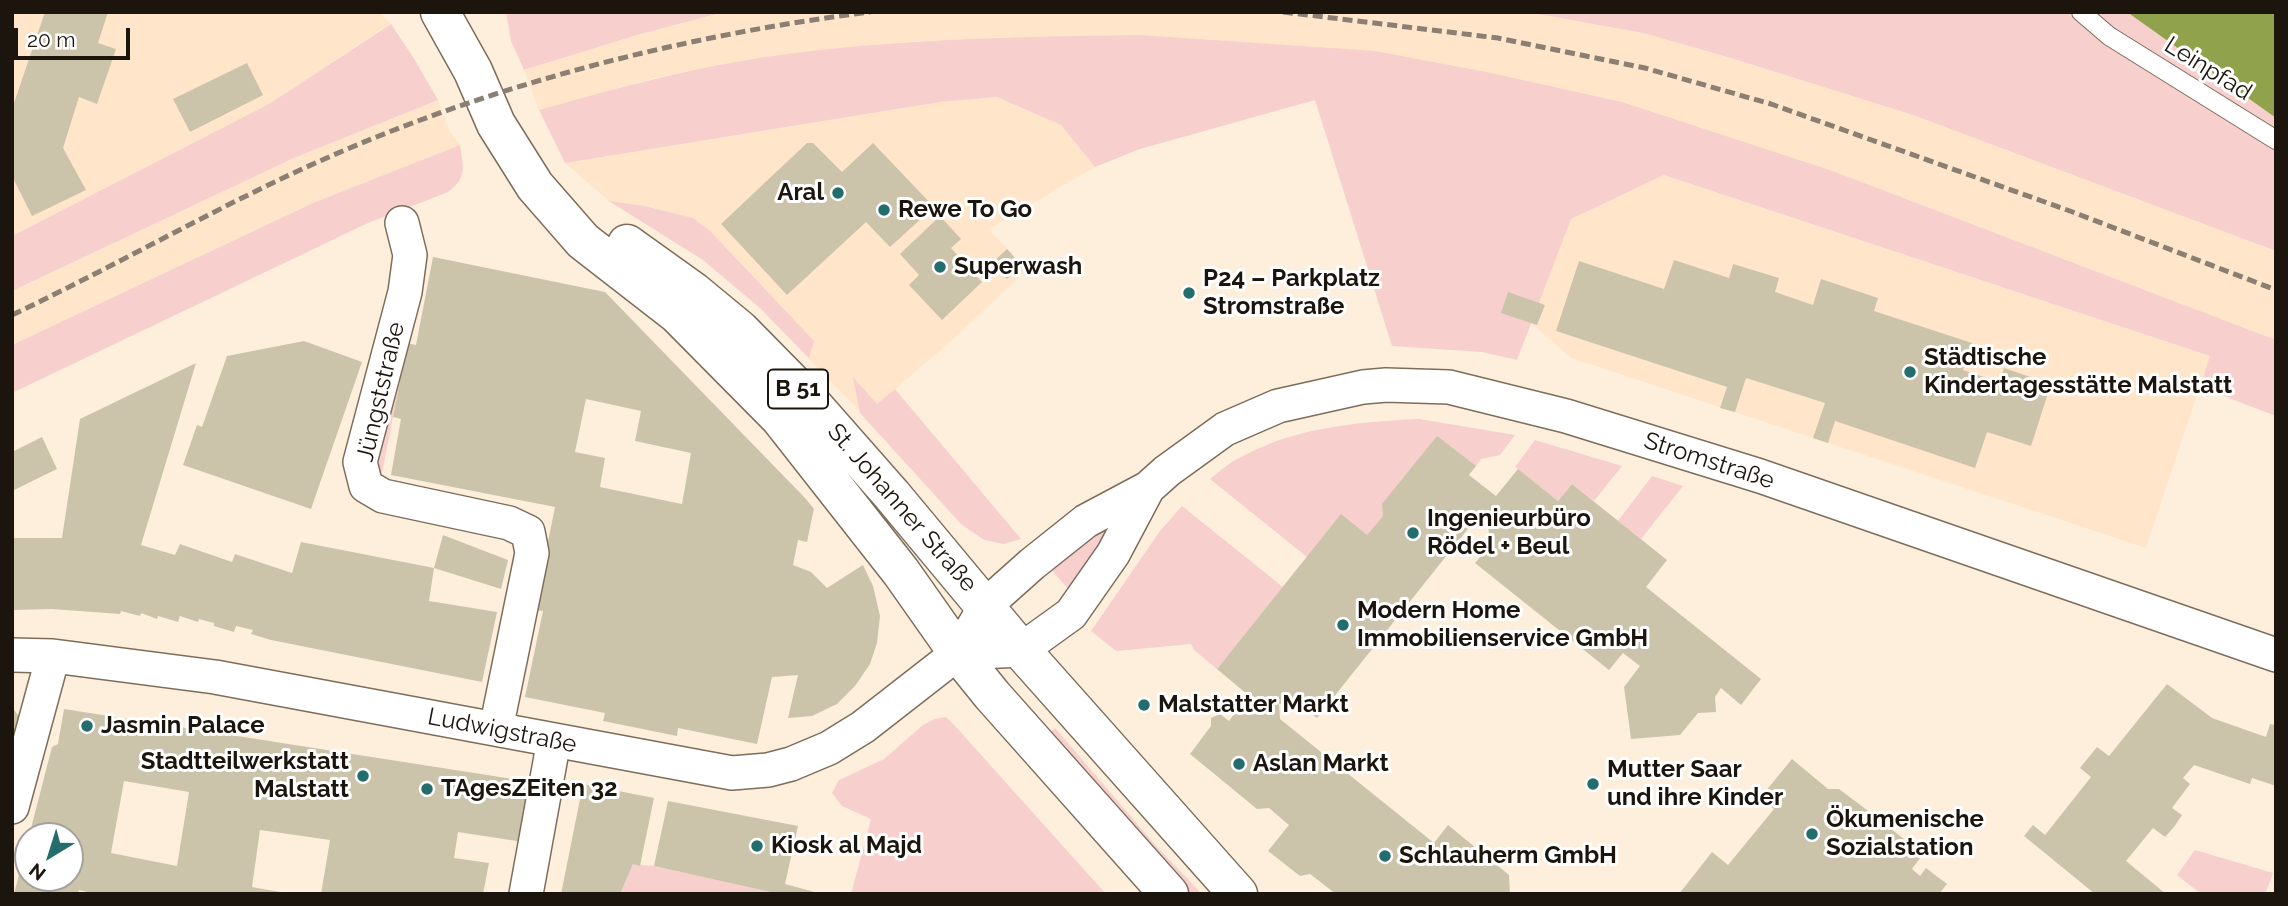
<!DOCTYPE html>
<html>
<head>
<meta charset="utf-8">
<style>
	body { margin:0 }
	#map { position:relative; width:2288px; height:906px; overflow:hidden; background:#feefdd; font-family:Raleway,sans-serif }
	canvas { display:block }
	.frame { position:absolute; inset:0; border:14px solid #1c150d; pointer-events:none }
	.north { position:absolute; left:14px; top:822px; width:70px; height:70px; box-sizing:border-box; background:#fff; border:2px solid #a4a19e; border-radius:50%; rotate:218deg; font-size:19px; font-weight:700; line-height:28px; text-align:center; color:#1c150d }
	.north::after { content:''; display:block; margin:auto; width:24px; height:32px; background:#236e6d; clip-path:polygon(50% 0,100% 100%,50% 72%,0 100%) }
	.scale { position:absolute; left:14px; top:28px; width:116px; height:32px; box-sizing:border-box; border:4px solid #1c150d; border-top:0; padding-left:9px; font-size:21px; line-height:24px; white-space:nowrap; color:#1c150d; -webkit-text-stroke:5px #fff; paint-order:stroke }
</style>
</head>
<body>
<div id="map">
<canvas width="2288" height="906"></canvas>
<div class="frame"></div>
<div class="north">N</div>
<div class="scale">20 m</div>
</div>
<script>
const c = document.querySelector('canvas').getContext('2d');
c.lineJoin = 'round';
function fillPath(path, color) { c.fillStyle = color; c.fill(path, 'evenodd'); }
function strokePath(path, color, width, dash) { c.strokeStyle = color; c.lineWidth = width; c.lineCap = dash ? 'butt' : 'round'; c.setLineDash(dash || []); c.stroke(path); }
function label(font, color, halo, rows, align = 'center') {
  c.font = font + ' Raleway,sans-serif'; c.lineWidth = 6; c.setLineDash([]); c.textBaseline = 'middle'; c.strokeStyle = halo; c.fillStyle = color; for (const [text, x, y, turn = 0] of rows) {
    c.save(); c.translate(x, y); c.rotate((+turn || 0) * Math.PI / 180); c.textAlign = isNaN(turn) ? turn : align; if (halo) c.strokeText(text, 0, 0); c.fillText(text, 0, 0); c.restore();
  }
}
fillPath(new Path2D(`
	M12 12H378L391 23 269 104 12 236Z
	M724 12H1527L1643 33 1731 58 1913 115 2276 251V340L1830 170 1622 102 1007 37 906 42 821 50 741 61 655 78 539 110 524 70 637 35Z
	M997 97 1061 125 1095 167 989 229 1027 270 950 342 864 416 759 307 703 260 609 201 565 163 940 102Z
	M438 100 449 130 460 145 313 203 12 345V291L294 158Z
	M1664 175 2210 356 2146 548 1571 358 1531 323 1488 262 1571 219Z`), '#ffe6ca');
fillPath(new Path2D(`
	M506 12H724L637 35 524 70 511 41Z
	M1527 12H2127L2276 118V251L1913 115 1731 58 1643 33Z
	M391 24 413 57 438 100 294 158 12 291V236L269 104Z
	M1139 35 1375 51 1491 73 1622 102 1830 170 2276 340V416L2200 387 2210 356 1664 175 1571 219 1517 360 1482 352 1392 346 1315 100 1140 149 1095 167 1061 125 997 97 940 102 565 163 539 110C606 91 672 73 741 61 872 39 1006 37 1139 35Z
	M460 145C463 167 468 177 448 192L368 223 12 393V345L313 203Z
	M609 201 644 206 693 218 710 231 814 341 809 358 759 307 703 260Z
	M853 377 877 404 895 389 1021 539 1004 544 984 540 961 524 860 413Z
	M395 381H400L382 473 374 465Z
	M1419 419 1515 435 1500 455 1481 459 1476 466 1383 504V516L1367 535 1307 557 1210 479C1220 471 1230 462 1241 457 1296 427 1358 422 1419 419Z
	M1535 440 1622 466 1594 501 1572 484 1558 501 1515 467Z
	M1652 476 1683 486 1641 539 1618 521Z
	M1182 506 1283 587 1217 669 1194 650 1191 644 1116 651 1091 631 1160 531Z
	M1117 521 1069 590 1050 568Z
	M946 717 956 727 1106 894H851L871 819 842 806 832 793 839 780 884 759 923 725 935 719Z
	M1055 728 1158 848 1202 894H1184L1045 736Z
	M2195 850 2273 873 2265 894H2201L2177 875Z
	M633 864 654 866 779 894H620Z`), '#f7cfcd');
fillPath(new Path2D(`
	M2127 12H2276V118Z`), '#90a34c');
fillPath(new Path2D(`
	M45 12H108L98 43 116 49 97 104 79 97 63 148 86 190 32 216 12 176V109Z
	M247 63 263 95 190 132 173 99Z
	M807 143H813L842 172 873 143 934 207 890 247 866 222 787 295 721 224Z
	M940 216 961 239 951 248 982 282 942 320 909 285 919 275 900 254Z
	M1007 249 1022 266 1007 279 992 263Z
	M433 257 605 292 806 499 814 509 813 513 807 542 798 540 793 565 811 572 827 588 863 565 873 586 880 616 877 643 870 664 855 686 837 704 812 716 788 718 798 675 772 677 757 744 678 728 677 736 603 721 605 713 525 697 543 611 534 610 555 507 391 475 401 419 393 417 400 381 407 343 416 345ZM586 399 641 411 635 441 691 453 682 504 600 487 605 458 575 452Z
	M1674 260 1729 278 1733 264 1779 278 1775 292 1813 305 1821 279 1878 298 1874 311 1972 343 1963 370 1999 382 2004 368 2051 384 2031 446 1987 432 1975 468 1835 421 1828 443 1813 438 1825 403 1746 378 1735 412 1720 408 1727 387 1556 331 1579 261 1664 289Z
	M1508 292 1545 305 1537 325 1501 313Z
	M304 341 362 362 311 509 183 465 197 425 202 427 227 356Z
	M196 363 141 545 175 555 180 544 232 562 235 554 292 573 301 542 434 568 429 601 497 612 482 682 271 640 251 634 253 630 236 626 234 632 214 626V623L199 619 198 622 180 616 178 622 158 616 157 619 141 613 140 616 121 611 120 614 52 609 12 610V538H62L80 419Z
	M1437 436 1476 466 1469 475 1496 496 1518 469 1558 501 1572 484 1667 560 1646 587 1761 679 1741 705 1721 688 1715 697 1716 712 1698 713 1680 735 1631 739 1624 687 1640 666 1623 653 1609 670 1475 563 1490 546 1488 525H1471L1317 718 1297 702 1279 704 1280 719 1434 843 1448 825 1509 875 1510 894H1336L1310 874 1300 876 1268 851 1289 825 1269 808 1257 809 1190 754 1211 726V718L1220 714 1229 721 1248 695 1217 669 1341 514 1367 535 1383 516 1382 504Z
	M42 437 57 469 12 491V452Z
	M443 535 508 560 501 589 434 568Z
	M2167 684 2212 718 2266 737 2270 724 2276 725V786L2252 778 2250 784 2194 765 2183 778 2190 784 2172 808 2182 815 2174 827 2165 837 2153 828 2126 861 2166 894H2095L2024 836 2033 825 2045 835 2091 777 2080 768 2088 758 2097 747 2109 756Z
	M12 707 20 718 13 743H12Z
	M64 709 532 782 523 842 458 832 454 858 489 863 483 894H321L330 840 260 830 252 887 292 894H96L79 890 78 894H14L27 843 28 878H70V836H29L52 747 58 744ZM124 781 189 792 177 866 111 853Z
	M1792 759 1828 789H1839L1871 813 1864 822 1874 830 1881 821 1923 854 1912 869 1920 876 1926 868 1947 884 1939 894H1679L1712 852 1728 865 1774 809 1760 798Z
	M583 784 654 798 640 866 633 864 620 894H561Z
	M668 801 798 826 785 884 822 894H779L654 866Z`), '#cbc4aa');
const lane = new Path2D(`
	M2081 12 2109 36 2276 140`);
const street = new Path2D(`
	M402 223 410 255 405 292 360 462 366 486 383 496 509 523 528 532 532 553 496 729
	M958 653 1021 650 1071 614 1113 554 1148 488
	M12 655 53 656 215 677 732 773 768 770 791 764 829 748 863 727 958 653 986 605 1032 564 1086 521 1148 488 1167 471 1225 429 1278 406 1363 387 1386 385 1449 387 1566 416 1760 476 2276 655
	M12 807 53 656
	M526 894 554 740`);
const primary = new Path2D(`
	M440 12 473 71 496 124 535 186 583 241 677 314 780 418 901 572 958 653 992 695 1169 894
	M627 244 694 292 740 330 804 395 892 495 1021 650 1238 894`);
strokePath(lane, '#7e6d5a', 20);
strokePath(street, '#7e6d5a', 36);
strokePath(primary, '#7e6d5a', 41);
strokePath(lane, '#fff', 18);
strokePath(street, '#fff', 33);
strokePath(primary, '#fff', 38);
strokePath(new Path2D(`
	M1283 12 1498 38 1645 68 1771 104 2070 211 2276 290
	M12 315C109 269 203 215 300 170 477 88 677 36 870 12`), '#8a7f72', 5, [10, 5]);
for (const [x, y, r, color] of [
	[838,193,7,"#236e6d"],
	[884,210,7,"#236e6d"],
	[940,267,7,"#236e6d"],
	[1189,293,7,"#236e6d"],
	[1910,372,7,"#236e6d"],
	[1413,533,7,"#236e6d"],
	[1343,625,7,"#236e6d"],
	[1144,705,7,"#236e6d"],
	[87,726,7,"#236e6d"],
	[1239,764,7,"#236e6d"],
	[363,776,7,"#236e6d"],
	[1593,784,7,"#236e6d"],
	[427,789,7,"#236e6d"],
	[1812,834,7,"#236e6d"],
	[757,846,7,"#236e6d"],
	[1385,856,7,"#236e6d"]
]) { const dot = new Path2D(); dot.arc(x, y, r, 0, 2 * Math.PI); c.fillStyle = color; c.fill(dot); strokePath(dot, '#fff', 2.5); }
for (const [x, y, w] of [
	[798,389,60]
]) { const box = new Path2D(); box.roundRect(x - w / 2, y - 19.5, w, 39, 5); c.fillStyle = '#fff'; c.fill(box); strokePath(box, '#1c150d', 2); }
label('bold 23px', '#1c150d', null, [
	["B 51",798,389]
]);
label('24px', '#1c150d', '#fff', [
	["Leinpfad",2208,69,32],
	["Jüngststraße",381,392,-77],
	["Stromstraße",1709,461,18],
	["St. Johanner Straße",902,508,49],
	["Ludwigstraße",502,731,11]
]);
label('bold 24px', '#1c150d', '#fff', [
	["Aral",824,193,"right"],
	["Rewe To Go",898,210],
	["Superwash",954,267],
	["P24 – Parkplatz",1203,279],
	["Stromstraße",1203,307],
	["Städtische",1924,358],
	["Kindertagesstätte Malstatt",1924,386],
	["Ingenieurbüro",1427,519],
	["Rödel + Beul",1427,547],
	["Modern Home",1357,611],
	["Immobilienservice GmbH",1357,639],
	["Malstatter Markt",1158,705],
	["Jasmin Palace",101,726],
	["Stadtteilwerkstatt",349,762,"right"],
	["Malstatt",349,790,"right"],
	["Aslan Markt",1253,764],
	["Mutter Saar",1607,770],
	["und ihre Kinder",1607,798],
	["TAgesZEiten 32",441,789],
	["Ökumenische",1826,820],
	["Sozialstation",1826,848],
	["Kiosk al Majd",771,846],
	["Schlauherm GmbH",1399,856]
], 'left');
</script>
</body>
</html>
